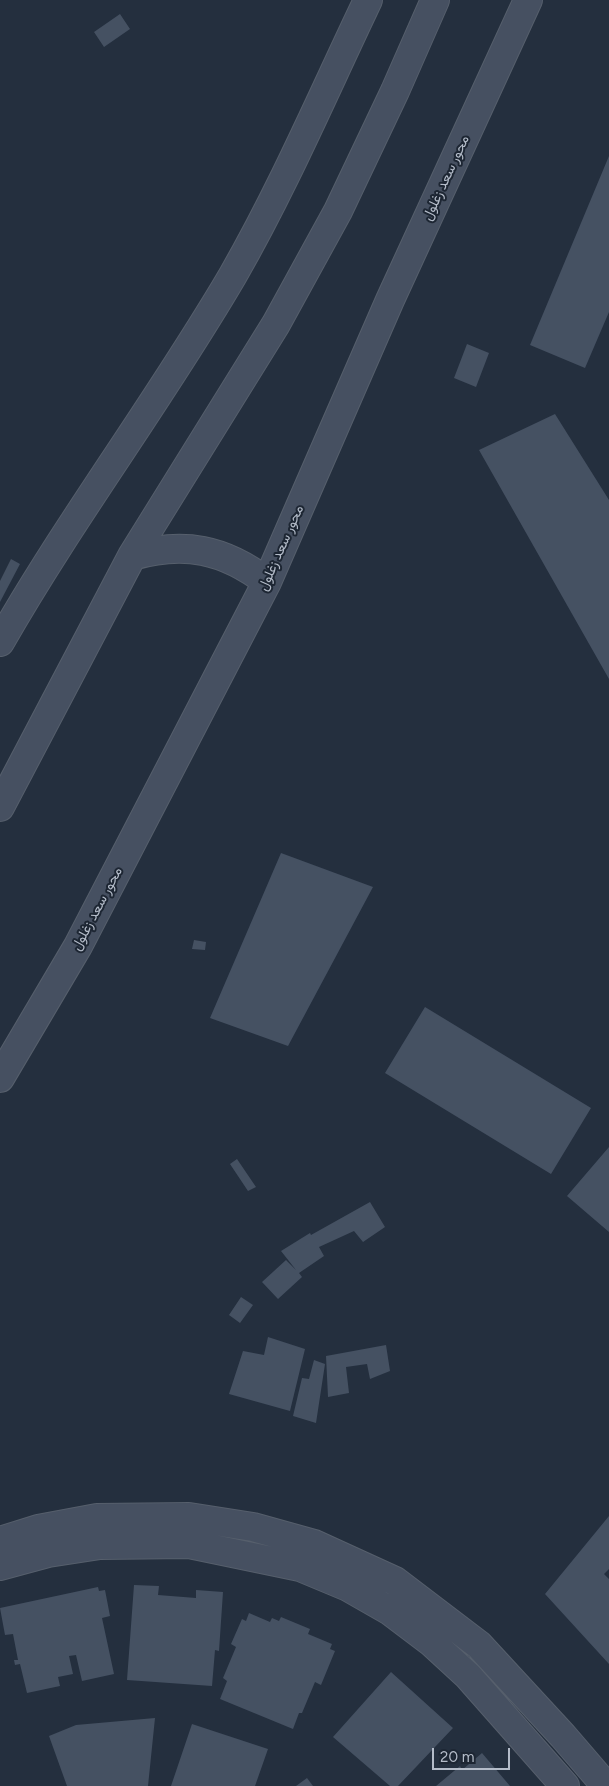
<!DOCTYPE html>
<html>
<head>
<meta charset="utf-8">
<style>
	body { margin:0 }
	#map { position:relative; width:609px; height:1786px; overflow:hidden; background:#242f3e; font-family:Figtree,sans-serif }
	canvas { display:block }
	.scale { position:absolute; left:432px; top:1748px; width:78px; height:22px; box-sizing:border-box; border:2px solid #b4bcc9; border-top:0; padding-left:6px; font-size:15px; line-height:18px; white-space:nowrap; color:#b4bcc9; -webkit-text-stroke:4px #1d2633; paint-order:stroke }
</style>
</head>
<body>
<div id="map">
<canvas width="609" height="1786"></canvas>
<div class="scale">20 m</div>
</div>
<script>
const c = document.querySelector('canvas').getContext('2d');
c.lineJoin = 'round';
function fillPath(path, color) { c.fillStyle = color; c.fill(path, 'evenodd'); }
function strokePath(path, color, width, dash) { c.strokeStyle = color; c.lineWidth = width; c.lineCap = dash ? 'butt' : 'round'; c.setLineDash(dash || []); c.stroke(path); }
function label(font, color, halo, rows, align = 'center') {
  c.font = font + ' Figtree,Vazirmatn,sans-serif'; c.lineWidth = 4; c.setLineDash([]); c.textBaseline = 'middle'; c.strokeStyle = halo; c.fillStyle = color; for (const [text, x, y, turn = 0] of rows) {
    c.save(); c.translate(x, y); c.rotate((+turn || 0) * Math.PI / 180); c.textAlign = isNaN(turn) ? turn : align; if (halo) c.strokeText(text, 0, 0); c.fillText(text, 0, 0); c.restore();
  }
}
fillPath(new Path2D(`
	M120 14 130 29 104 47 94 32Z
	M609 156V312L585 368 530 345Z
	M467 344 489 353 476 387 454 378Z
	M555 414 609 500V679L479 450Z
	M11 559 20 564 0 602V581Z
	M281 853 373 887 288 1046 210 1018Z
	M194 940 206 942 205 950 192 949Z
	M425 1007 591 1108 551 1174 385 1073Z
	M609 1147V1232L567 1196Z
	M237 1159 256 1187 248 1191 230 1164Z
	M370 1202 385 1227 363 1242 354 1231 319 1247 324 1256 299 1273 302 1277 278 1299 262 1282 286 1260 296 1270 281 1251 310 1233 311 1235Z
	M241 1297 253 1305 240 1323 229 1315Z
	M268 1337 305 1349 290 1411 229 1394 243 1351 264 1355Z
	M386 1345 390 1371 370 1379 367 1364 346 1367 349 1393 328 1397 326 1356Z
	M314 1360 325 1364 316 1423 293 1416 302 1378 309 1379Z
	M609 1516V1569L604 1574 609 1579V1664L545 1594Z
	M134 1585 159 1586 158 1595 196 1598V1590L223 1592 219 1651 215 1650 212 1686 127 1680Z
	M98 1587 99 1591 105 1590 110 1616 102 1618 114 1674 82 1681 76 1655 69 1656 73 1674 58 1677 60 1686 27 1693 20 1664 15 1665 14 1660H18L13 1634 5 1635 0 1608Z
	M249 1613 270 1622 272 1618 279 1621 281 1617 310 1629 308 1634 332 1644 330 1649 335 1651 321 1685 315 1682 302 1713H299L293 1729 220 1699 227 1681 223 1678 236 1647 231 1644 242 1619 246 1621Z
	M391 1672 453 1728 398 1786H390L333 1737Z
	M155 1718 148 1786H67L49 1736 76 1725Z
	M192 1724 268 1749 255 1786H171Z
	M482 1753 510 1786H436L460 1766 462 1770Z
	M307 1778 313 1786H296Z`), '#455162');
const secondary = new Path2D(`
	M132 556C184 541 224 549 267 582
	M0 642C72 516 160 400 233 275 284 186 324 92 368 0
	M0 807 132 556 276 324 338 211 395 91 435 0
	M0 1078 78 946 267 582 390 300 528 0
	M0 1541 38 1529 97 1518 189 1517 253 1527 314 1544 395 1581 479 1645 563 1736 606 1786
	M0 1566 48 1553 100 1545 189 1544 300 1567 348 1587 390 1611 431 1642 468 1676 565 1786`);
strokePath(secondary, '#565f6c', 30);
strokePath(secondary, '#465061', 28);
label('14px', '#b4bcc9', '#1d2633', [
	["محور سعد زغلول",446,178,-65],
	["محور سعد زغلول",281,548,-66],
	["محور سعد زغلول",97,909,-62]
]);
</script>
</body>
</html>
